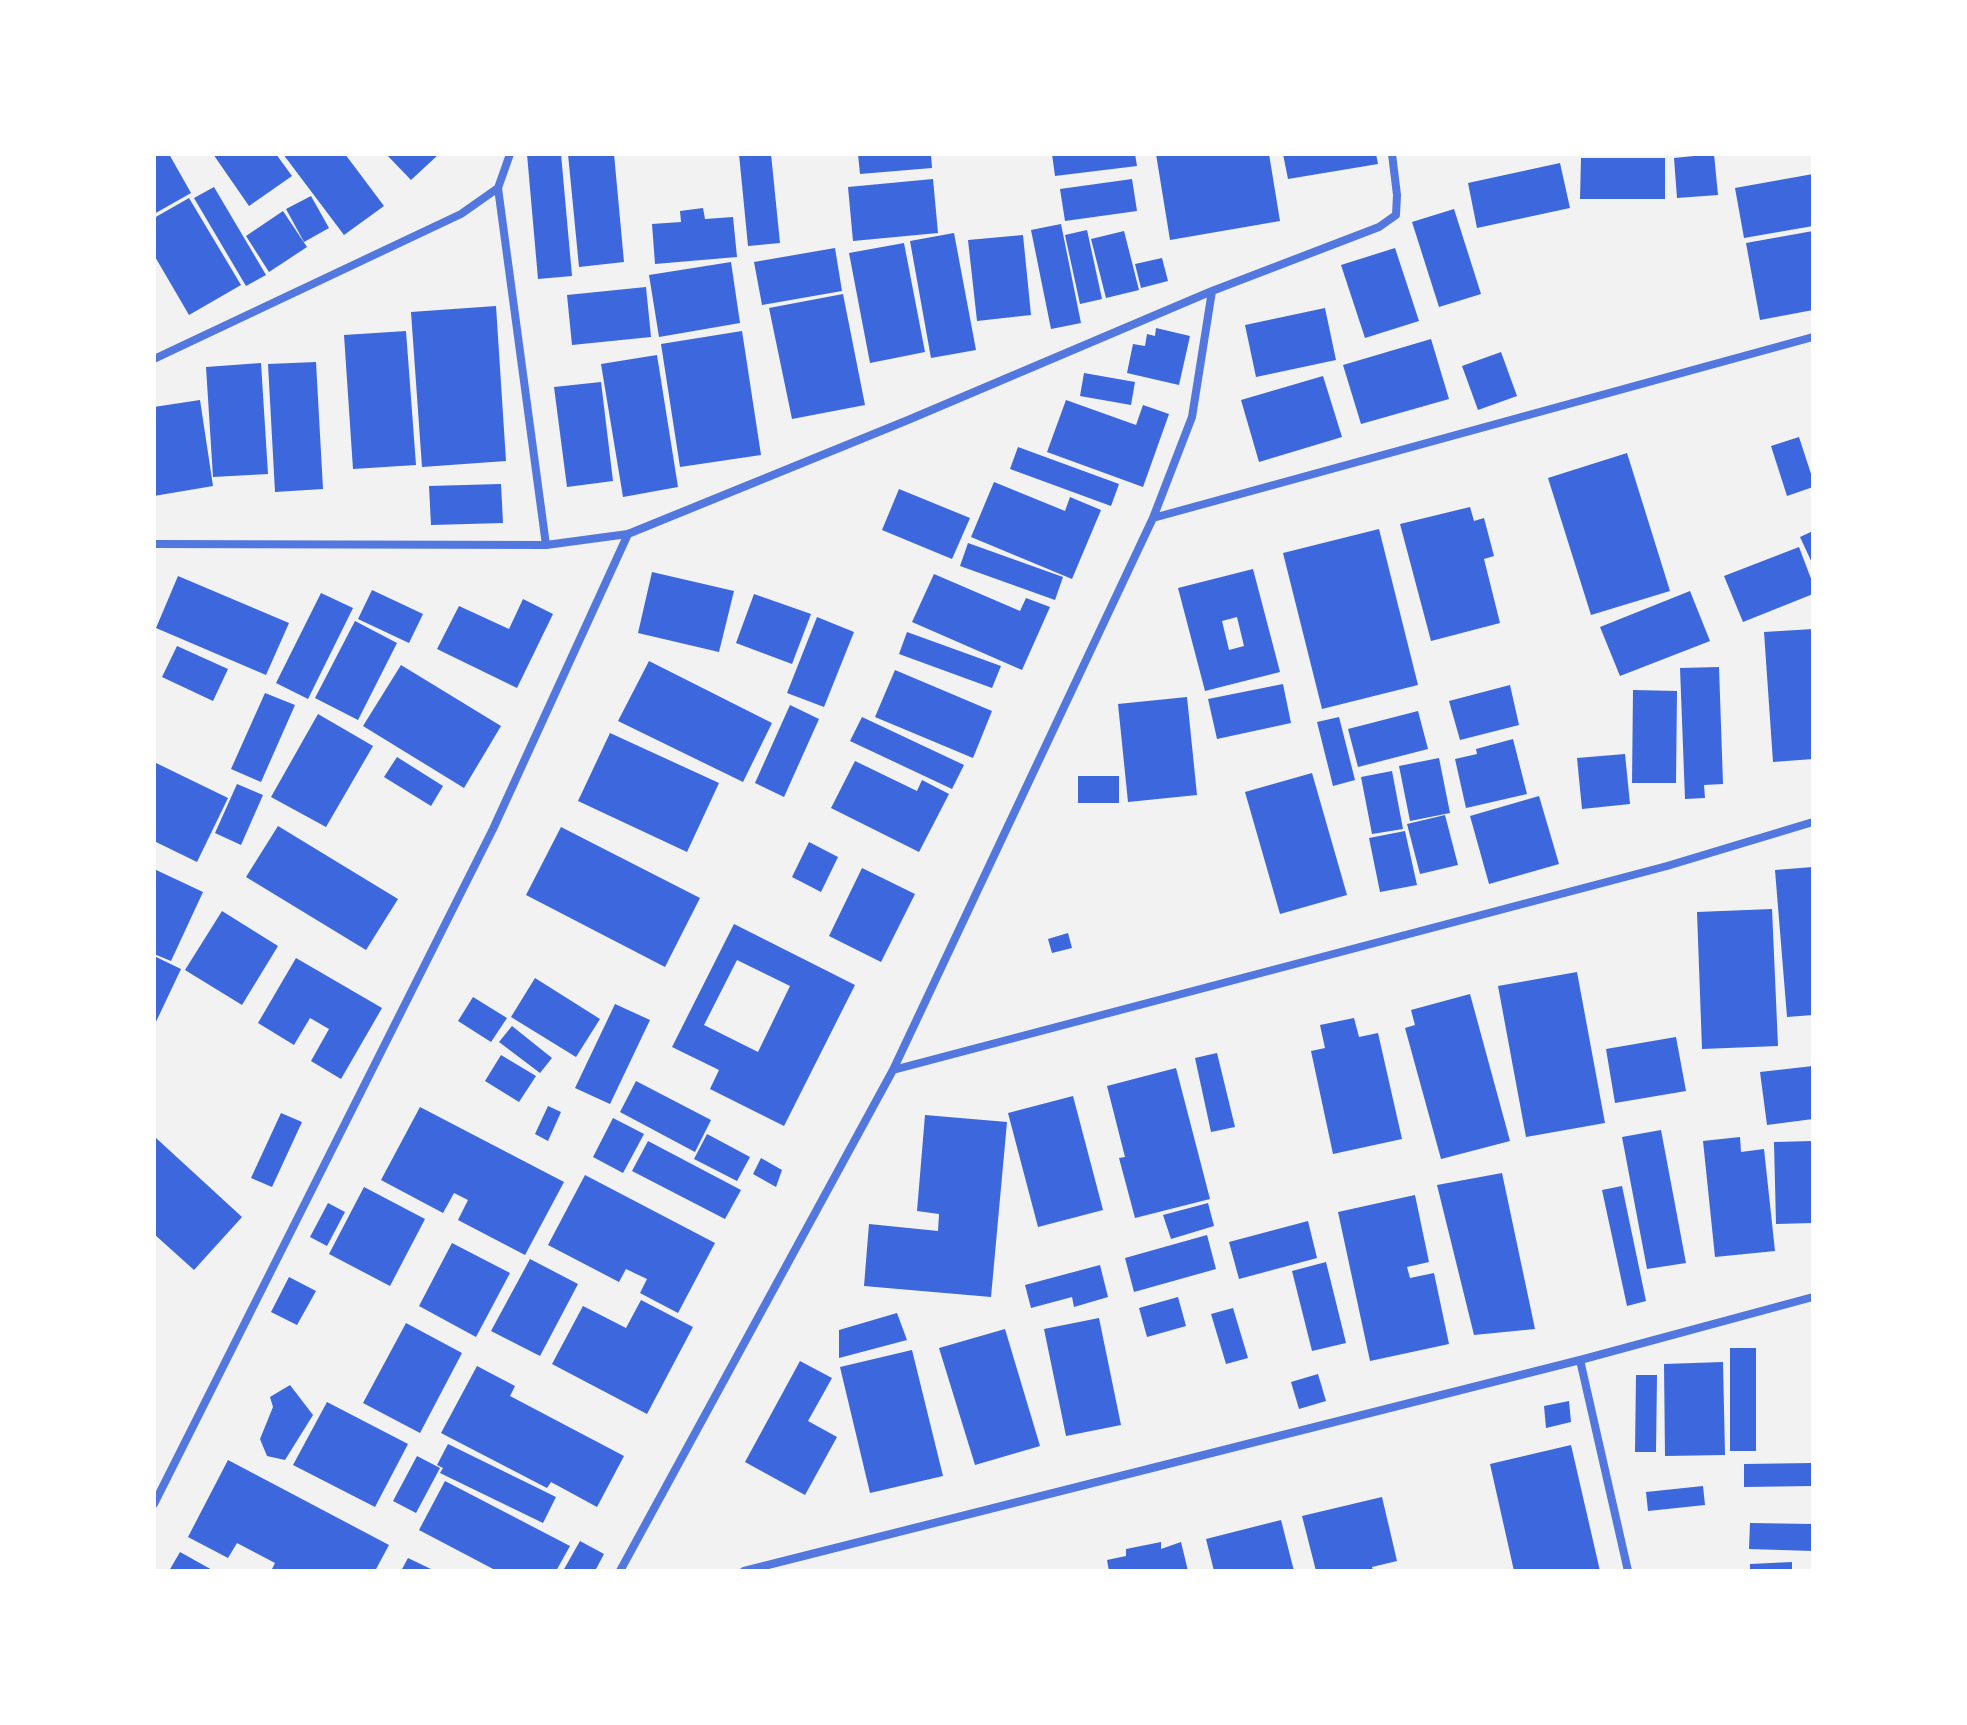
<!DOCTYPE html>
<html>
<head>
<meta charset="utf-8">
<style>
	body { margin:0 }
	#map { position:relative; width:1967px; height:1725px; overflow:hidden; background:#f2f2f2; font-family:Inter,sans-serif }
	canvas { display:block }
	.frame { position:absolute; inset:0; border:156px solid #fff; pointer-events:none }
</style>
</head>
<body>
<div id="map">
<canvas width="1967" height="1725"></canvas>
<div class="frame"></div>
</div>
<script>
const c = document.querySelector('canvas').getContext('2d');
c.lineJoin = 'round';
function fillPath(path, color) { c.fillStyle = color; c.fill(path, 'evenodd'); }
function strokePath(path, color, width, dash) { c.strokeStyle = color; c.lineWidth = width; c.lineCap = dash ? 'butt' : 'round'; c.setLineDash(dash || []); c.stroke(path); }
fillPath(new Path2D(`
	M154 154H169L191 193 154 214Z
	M213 154H276L292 176 249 206Z
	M283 154H345L384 206 344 235Z
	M386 154H439L411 180Z
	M527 154H561L572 276 538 279Z
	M568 154H614L624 262 579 267Z
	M739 154H771L780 243 748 246Z
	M858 154H931L932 168 860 174Z
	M1052 154H1135L1137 166 1055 176Z
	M1156 154H1269L1280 221 1170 240Z
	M1283 154H1376L1378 164 1288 179Z
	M1714 154 1718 195 1677 198 1674 158Z
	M1581 158H1665V199H1580Z
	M1560 163 1570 208 1477 228 1468 183Z
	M1813 174V226L1744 238 1735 188Z
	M933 179 938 233 853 241 848 187Z
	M1132 179 1137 211 1065 221 1060 189Z
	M214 187 266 275 246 286 194 198Z
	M311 196 329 228 304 242 286 209Z
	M189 198 241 285 189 315 154 255V218Z
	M703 208 705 219 733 217 737 257 655 264 652 224 681 222 680 211Z
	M1454 209 1481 294 1439 307 1412 222Z
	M283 211 307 247 269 272 246 236Z
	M1061 224 1081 323 1051 329 1031 230Z
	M1087 230 1102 299 1080 304 1065 235Z
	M1124 231 1139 290 1106 298 1091 239Z
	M1813 231V310L1760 320 1746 243Z
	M954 233 976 350 931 358 910 241Z
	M1023 235 1031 315 977 321 968 240Z
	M904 243 925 352 870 363 849 253Z
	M835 248 842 291 762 305 754 262Z
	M1395 248 1419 321 1365 338 1341 265Z
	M1162 258 1168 281 1141 288 1135 264Z
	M731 262 740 323 659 337 649 275Z
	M646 287 651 337 572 345 567 295Z
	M843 294 865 405 792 419 769 308Z
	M496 306 506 461 422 467 411 312Z
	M1325 308 1336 360 1256 377 1245 325Z
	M1156 328 1190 336 1179 385 1127 373 1133 344 1145 346 1147 334 1155 336Z
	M406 331 416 465 353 469 344 335Z
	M742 331 761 455 680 467 661 344Z
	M1431 339 1449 399 1361 424 1343 365Z
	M1501 352 1517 396 1478 410 1462 366Z
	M657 355 678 487 623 497 601 364Z
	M316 362 323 489 275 492 268 364Z
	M261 363 268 474 213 477 206 367Z
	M1084 373 1135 382 1131 405 1080 396Z
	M1323 376 1342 437 1259 462 1241 400Z
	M601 382 613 481 567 487 554 387Z
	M200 400 213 486 154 496V407Z
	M1066 400 1136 425 1143 405 1169 414 1143 487 1047 452Z
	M1799 437 1813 480V487L1787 496 1771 446Z
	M1018 447 1119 484 1111 506 1010 469Z
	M1627 453 1670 591 1591 615 1548 478Z
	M994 482 1065 511 1070 497 1101 510 1072 579 971 537Z
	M501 484 503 523 431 525 429 486Z
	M899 489 970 518 952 559 882 530Z
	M1470 507 1474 521 1484 518 1494 556 1484 559 1500 623 1431 641 1400 524Z
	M1379 529 1418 685 1322 709 1283 553Z
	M1813 531V565L1800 537Z
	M968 543 1063 577 1055 600 960 566Z
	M1799 547 1813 584V594L1743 622 1724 576Z
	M1253 569 1280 672 1205 691 1178 588ZM1237 617 1244 646 1229 650 1222 621Z
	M652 572 734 591 719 652 638 633Z
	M934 574 1020 611 1026 598 1050 607 1022 670 912 622Z
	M178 576 289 623 266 675 156 628Z
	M372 590 423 614 409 643 358 619Z
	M1690 591 1710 641 1620 676 1600 627Z
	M321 593 353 608 308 699 276 683Z
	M754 594 811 614 792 664 736 643Z
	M523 599 553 614 517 688 437 649 459 606 509 629Z
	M817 617 854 632 824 707 787 693Z
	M355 621 397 643 358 720 315 698Z
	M1813 629V759L1773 762 1764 632Z
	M907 632 1001 666 992 688 899 654Z
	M177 646 228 669 213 701 162 677Z
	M649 661 772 723 743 782 618 721Z
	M401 665 501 726 464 788 363 726Z
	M1719 667 1723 784 1704 785 1705 798 1685 799 1680 668Z
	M895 670 992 711 973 758 875 717Z
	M1283 684 1291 723 1217 739 1208 699Z
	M1510 685 1519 725 1460 740 1449 701Z
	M1633 690 1677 691 1676 783H1632Z
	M265 693 295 705 261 782 231 769Z
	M1187 697 1197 795 1128 802 1118 704Z
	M790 705 819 719 784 797 755 783Z
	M1418 711 1428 749 1358 767 1348 729Z
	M318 714 373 746 326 827 271 797Z
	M862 717 964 765 952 789 850 741Z
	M1339 717 1355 780 1333 786 1317 722Z
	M610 733 719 783 687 852 578 801Z
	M1513 739 1527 794 1466 808 1455 759 1477 754 1476 749Z
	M1625 754 1630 804 1582 809 1577 758Z
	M397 757 443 786 431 806 384 777Z
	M1439 758 1450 813 1410 821 1399 766Z
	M855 761 917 791 922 780 949 794 919 852 831 808Z
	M154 762 228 798 197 862 154 841Z
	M1392 771 1403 829 1372 834 1361 777Z
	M1312 773 1347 895 1280 914 1245 792Z
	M1078 776H1119V803H1078Z
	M237 784 263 795 241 845 215 833Z
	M1539 796 1559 864 1489 884 1470 816Z
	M1445 815 1458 865 1420 874 1407 824Z
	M278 826 398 899 366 950 246 877Z
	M561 827 700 898 665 967 526 895Z
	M1405 831 1417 885 1380 892 1369 838Z
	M809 842 838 857 821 892 792 877Z
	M1813 867V1015L1787 1017 1775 870Z
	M862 868 915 894 881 962 829 936Z
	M154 869 203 892 171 961 154 954Z
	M1772 909 1778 1046 1702 1049 1697 912Z
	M222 911 278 946 242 1005 185 970Z
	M734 924 855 985 784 1126 710 1089 719 1070 672 1047ZM737 960 790 986 758 1052 704 1025Z
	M1068 933 1072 948 1052 953 1048 939Z
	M154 956 181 969 154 1026Z
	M296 958 382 1008 341 1079 311 1061 329 1029 310 1018 294 1045 258 1023Z
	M1577 972 1605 1123 1526 1137 1498 986Z
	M535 978 600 1019 576 1057 511 1017Z
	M1470 994 1510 1141 1441 1159 1405 1028 1415 1025 1411 1010Z
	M473 997 507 1018 491 1042 458 1021Z
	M615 1004 650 1020 610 1104 575 1088Z
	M1354 1018 1359 1037 1378 1033 1402 1139 1333 1154 1311 1051 1325 1048 1320 1025Z
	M512 1026 552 1058 540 1073 499 1042Z
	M1676 1037 1686 1091 1615 1103 1606 1049Z
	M1217 1053 1235 1127 1211 1132 1195 1058Z
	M501 1055 536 1076 519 1102 485 1081Z
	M1813 1066V1119L1767 1125 1760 1072Z
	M1176 1068 1210 1199 1135 1218 1119 1158 1125 1157 1107 1086Z
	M636 1081 711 1120 695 1152 620 1112Z
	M1073 1096 1103 1210 1038 1227 1008 1113Z
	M548 1106 561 1112 548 1141 535 1134Z
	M420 1107 564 1182 525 1255 458 1220 468 1200 454 1193 443 1213 381 1180Z
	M281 1113 302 1122 272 1187 251 1178Z
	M925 1115 1007 1122 991 1297 864 1286 869 1224 938 1231 939 1214 917 1211Z
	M613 1118 644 1134 623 1173 593 1157Z
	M1661 1130 1686 1263 1647 1269 1622 1137Z
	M707 1134 750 1157 737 1181 694 1159Z
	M1740 1137 1741 1152 1764 1149 1775 1251 1715 1257 1703 1141Z
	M156 1138 242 1217 194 1270 154 1234Z
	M648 1141 741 1190 725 1219 632 1171Z
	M1813 1141V1223L1776 1224 1774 1142Z
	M761 1158 782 1170 776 1187 753 1174Z
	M1502 1173 1535 1329 1474 1335 1437 1185Z
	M585 1175 715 1243 678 1313 640 1293 647 1279 626 1269 619 1282 548 1245Z
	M1622 1186 1646 1301 1627 1306 1602 1190Z
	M364 1187 425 1219 390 1286 329 1254Z
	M1415 1195 1429 1262 1407 1267 1410 1278 1434 1273 1449 1344 1370 1361 1338 1212Z
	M328 1203 345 1212 327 1246 310 1237Z
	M1208 1203 1214 1226 1171 1239 1163 1215Z
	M1308 1221 1317 1258 1239 1279 1229 1242Z
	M1207 1235 1216 1269 1134 1292 1125 1258Z
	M452 1243 510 1273 476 1337 419 1306Z
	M530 1259 578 1284 540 1356 491 1331Z
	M1326 1262 1346 1343 1312 1351 1292 1271Z
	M1100 1265 1108 1297 1074 1307 1072 1297 1031 1308 1025 1285Z
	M289 1277 316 1291 297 1325 271 1312Z
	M1178 1297 1186 1326 1147 1337 1139 1308Z
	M641 1300 693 1327 647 1414 552 1364 583 1306 626 1328Z
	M1233 1308 1248 1358 1226 1364 1211 1314Z
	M897 1313 907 1340 839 1358V1330Z
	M1099 1318 1121 1425 1066 1436 1044 1329Z
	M406 1323 462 1353 420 1433 363 1403Z
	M1005 1329 1040 1446 975 1465 939 1348Z
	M1730 1348H1756V1451H1730Z
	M912 1350 943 1476 870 1493 840 1367Z
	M800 1361 832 1378 808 1421 837 1437 805 1495 745 1462Z
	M1723 1362 1725 1455 1665 1456 1664 1364Z
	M477 1366 515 1386 510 1396 624 1456 597 1507 551 1482 547 1488 441 1433Z
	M1318 1374 1326 1401 1299 1409 1291 1382Z
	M1636 1375H1657L1656 1452H1635Z
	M290 1385 313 1415 285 1460 267 1456 260 1439 273 1407 270 1397Z
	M1569 1401 1571 1422 1546 1428 1544 1406Z
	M327 1402 408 1444 375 1507 293 1465Z
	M448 1444 556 1497 543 1523 440 1473 443 1468 437 1465Z
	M1571 1445 1600 1571H1514L1490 1464Z
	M417 1456 440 1468 416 1513 393 1501Z
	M228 1460 389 1545 375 1571H271L275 1563 237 1543 228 1558 188 1537Z
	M1813 1463V1486L1744 1487V1464Z
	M445 1481 570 1546 556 1571H497L419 1530Z
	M1703 1486 1705 1505 1648 1511 1646 1492Z
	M1382 1497 1397 1561 1372 1567 1373 1571H1316L1302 1516Z
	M1281 1520 1294 1571H1214L1206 1539Z
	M1750 1523 1813 1524V1551L1749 1549Z
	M580 1541 604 1554 595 1571H563Z
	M1161 1542V1549L1181 1542 1188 1571H1109L1107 1560 1126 1556V1549Z
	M180 1552 214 1571H169Z
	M408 1558 435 1571H401Z
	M1792 1562V1571H1750V1564Z`), '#3d67dc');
strokePath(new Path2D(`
	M510 154 498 188 546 545
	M154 359 461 214 498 188
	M1153 518 1813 337
	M154 544 546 545 628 534 908 420 1212 291 1379 227 1396 215 1397 195 1392 154
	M893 1070 1667 866 1813 822
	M1580 1360 1628 1571
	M154 1504 493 829 628 534
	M620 1571 893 1070 1153 518 1192 417 1212 291
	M744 1571 1580 1360 1813 1297`), '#5277de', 8);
</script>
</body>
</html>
